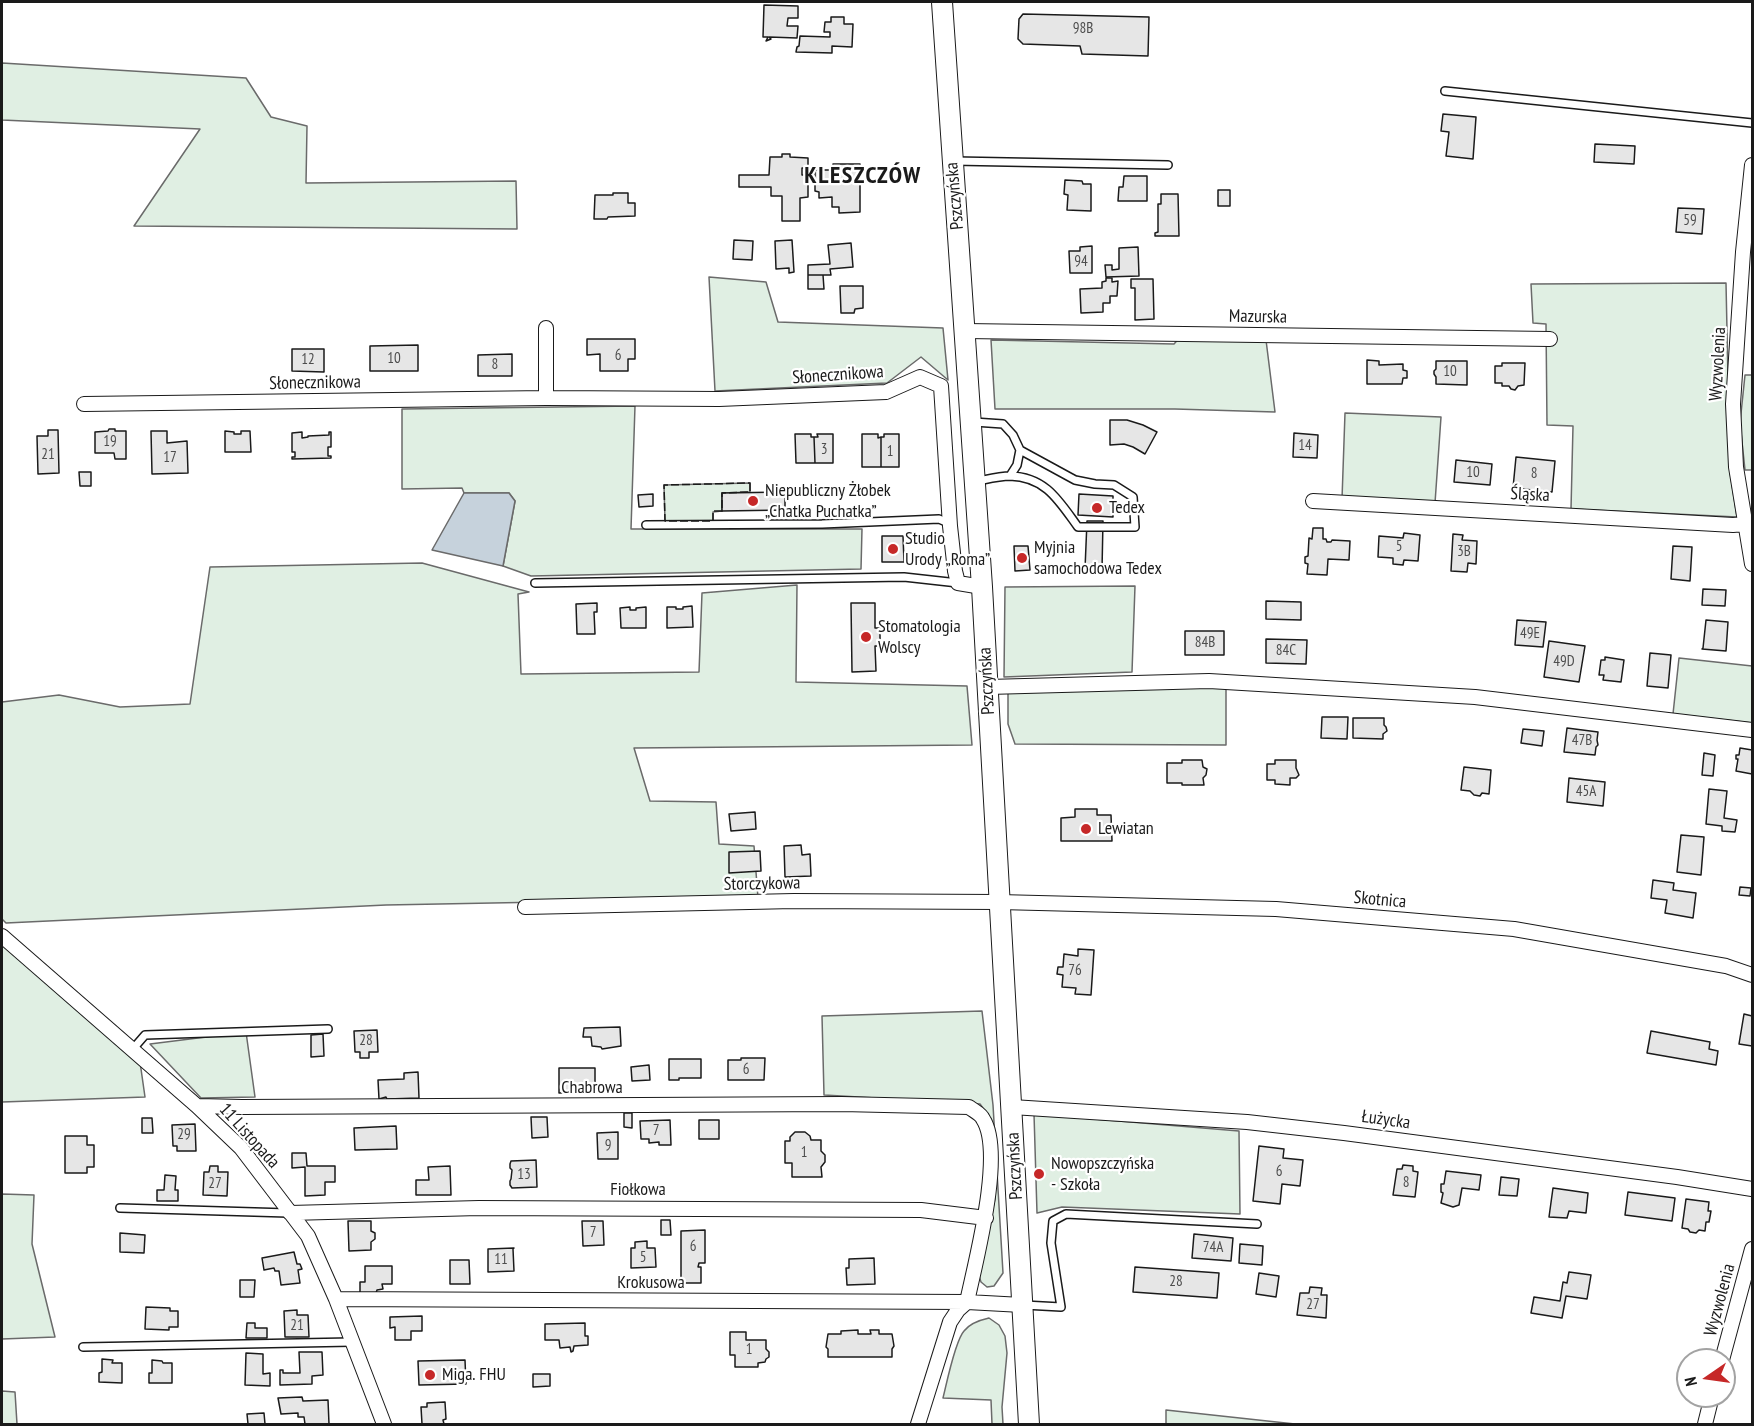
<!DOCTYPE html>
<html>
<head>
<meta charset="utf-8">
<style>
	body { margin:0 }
	#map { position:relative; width:1754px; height:1426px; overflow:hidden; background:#fff; font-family:"PT Sans Narrow",sans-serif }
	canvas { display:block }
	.frame { position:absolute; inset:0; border:3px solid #1a1a1a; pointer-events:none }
	.north { position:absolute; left:1676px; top:1348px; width:60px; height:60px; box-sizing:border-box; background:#fff; border:2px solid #a3a3a3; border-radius:50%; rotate:257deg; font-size:16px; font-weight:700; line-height:24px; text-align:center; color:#1a1a1a }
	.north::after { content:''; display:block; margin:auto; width:21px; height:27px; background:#c62828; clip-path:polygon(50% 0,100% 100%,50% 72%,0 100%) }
</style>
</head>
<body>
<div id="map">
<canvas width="1754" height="1426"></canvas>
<div class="frame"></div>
<div class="north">N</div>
</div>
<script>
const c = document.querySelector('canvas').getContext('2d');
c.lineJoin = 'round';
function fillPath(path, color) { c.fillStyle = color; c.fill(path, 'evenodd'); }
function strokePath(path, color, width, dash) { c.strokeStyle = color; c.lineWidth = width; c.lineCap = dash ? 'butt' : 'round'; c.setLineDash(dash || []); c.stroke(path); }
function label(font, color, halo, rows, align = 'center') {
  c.font = font + ' "PT Sans Narrow",sans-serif'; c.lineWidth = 4.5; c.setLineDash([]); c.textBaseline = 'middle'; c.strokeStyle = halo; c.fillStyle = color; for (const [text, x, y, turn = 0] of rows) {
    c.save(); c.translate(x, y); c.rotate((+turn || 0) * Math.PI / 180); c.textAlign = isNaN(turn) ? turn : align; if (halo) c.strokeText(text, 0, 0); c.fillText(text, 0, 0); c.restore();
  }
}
const green = new Path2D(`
	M2 63 246 78 271 117 307 126 306 183 516 181 517 229 134 226 200 129 2 120Z
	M709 277 766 282 778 322 943 328 948 380 921 357 887 383 715 391Z
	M1726 283 1730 472 1737 517 1571 509 1573 426 1547 425 1546 324 1533 323 1531 284Z
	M1183 334 1266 340 1275 412 1175 409H995L991 340 1174 344Z
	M1745 375H1752V470H1745L1740 423Z
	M635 406 631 529H862L861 569 531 576 503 566 515 501 509 493H464L462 488 402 489V409Z
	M1345 413 1441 417 1435 503 1342 499Z
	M750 483V492L722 493V511L713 512V521H665L664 485Z
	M422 563 529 592 518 594 521 674 699 672 702 593 797 585 796 682 967 686 972 745 634 748 650 801 716 802 719 844 754 846 758 898 386 905 6 923 2 919V702L59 695 120 707 190 704 210 567Z
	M1135 586 1132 672 1004 677 1005 587Z
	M1679 658 1752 666V723L1673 714Z
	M1226 687V745L1015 744 1008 724V691Z
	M2 943 139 1055 145 1097 2 1102Z
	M982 1011 993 1105 1003 1273 994 1286 987 1287 981 1282 979 1276 984 1245 995 1199 996 1170 995 1140 991 1119 980 1104 824 1095 822 1016Z
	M246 1032 255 1097 201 1098 150 1044Z
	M1034 1114 1239 1131 1240 1214 1062 1207 1037 1213Z
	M2 1194 34 1195 32 1244 55 1337 2 1339Z
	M989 1318 999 1325 1005 1336 1007 1353 1002 1407 1003 1424H992L991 1400 943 1398C947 1382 955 1341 964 1331 970 1323 980 1320 989 1318Z
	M2 1391 15 1392 17 1424H2Z
	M1166 1410 1295 1424H1166Z`);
fillPath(green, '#e0efe3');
strokePath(green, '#6a6a6a', 1.5);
const water = new Path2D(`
	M464 493H509L515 501 503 566 432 550Z`);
fillPath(water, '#c6d2dc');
strokePath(water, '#6a6a6a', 1.5);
const building = new Path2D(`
	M764 5 798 6V18H788L787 26H798L797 38 769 37 771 39 766 41 768 37H763Z
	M1023 14 1149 17 1148 56 1082 54 1080 46 1023 44 1018 39 1019 19Z
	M831 17H844V24H853L852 47 832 46V53L796 52 797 47 799 46 800 36 830 37V32H824L825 22H831Z
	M1443 114 1476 117 1473 159 1446 156 1449 132 1441 131Z
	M1595 144 1635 146 1634 164 1594 162Z
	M782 154H790V157L808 158V168H802V175H808V197L800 198V221H782V196H771V187H739V175H769L770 157H782Z
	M833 164H860V212L839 213V207H832V197L819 198V192L815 191V170H833Z
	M1124 176H1147V201H1118L1119 187H1123Z
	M1065 180 1082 181 1083 184H1091V211L1067 210 1068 195 1064 194Z
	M1218 190H1230V206H1218Z
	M613 193H628V203H635V216L608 217 607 219H594L595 195H613Z
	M1161 194H1178L1179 236H1155V233L1158 232V204H1161Z
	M1678 208 1704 209 1702 234 1676 232Z
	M734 240 753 241 752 260 733 259Z
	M792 240 794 272 789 273V268L776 269 775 241Z
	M851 243 853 267 830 269 831 275H808V265L830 264 828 245Z
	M1092 246V273H1070L1069 251H1080V247Z
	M1138 247 1139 276 1106 277 1105 265H1112V270L1119 269V248Z
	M808 275H823L824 289H808Z
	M1106 278H1112V282L1118 281 1117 296H1110V303H1103V312L1081 313 1080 289 1102 288V282L1106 281Z
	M1131 279H1153L1154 319 1135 320V288H1131Z
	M840 286H863V308L855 309 854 313H841Z
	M587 339H635V359H628V371H600V354L587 355Z
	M418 345V371H370V346Z
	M292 349H324V372L292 371Z
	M512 354V376H478V355Z
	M1367 360 1379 361V365L1403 364V370L1407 371V378H1403L1402 384H1367Z
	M1436 361H1467V385L1436 384V377L1434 374V371L1436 369Z
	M1502 363H1525L1524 385 1518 386 1515 390 1511 389 1509 386H1502V383H1495V366H1502Z
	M1110 420H1127L1143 425 1157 432 1145 454 1133 447 1124 444 1110 445Z
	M109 429H115V431H126V459H115L114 453H95V432L108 431Z
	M48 430H58L59 473 38 474 37 436H48Z
	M151 431H167V443L187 441 188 473 152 474Z
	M225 431 234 432V434H241V431H250L251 452H225Z
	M302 432V438L308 437V436L329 435V432H331V447H328V456H331V458L292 459V457H295V452H292V433Z
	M1294 433 1318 435 1317 458 1293 457Z
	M795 434H811V437H814L815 463H796Z
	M817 434H833V463H815L814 437H818Z
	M862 434H878V438L881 437V467H862Z
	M884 434H899V467H881V437H884Z
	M1516 457 1555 461 1552 492 1513 488Z
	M1456 460 1492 464 1490 485 1454 482Z
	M79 472H91V486H80Z
	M785 492V510L722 511V493Z
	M653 494V506L639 507 638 495Z
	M1079 494 1113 496V517L1078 515Z
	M1087 521H1103L1102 570 1085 569Z
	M1313 528H1323V539H1326L1327 542H1331L1332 540 1350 541 1349 560 1328 559 1327 575 1307 574 1308 564 1305 563V557L1308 556 1309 538 1312 539Z
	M1404 533 1420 535 1418 561 1404 560 1403 565 1393 564V558L1378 557 1379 536 1403 538Z
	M1453 534 1463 535 1462 540 1477 541 1476 564 1468 563 1467 572 1451 571Z
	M882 536H903L904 562H882Z
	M1014 546H1028L1030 570 1015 571Z
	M1673 546 1692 547 1690 581 1671 579Z
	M1703 589 1726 590 1725 606 1702 605Z
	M1266 601 1301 602V620L1266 619Z
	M597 603V612H594L595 634H577L576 604Z
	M851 603H875V628H880V646H875L876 671 852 672Z
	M692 606 693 627 667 628V607H676V609H683V607Z
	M630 607V610H636V608L646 607V628H621L620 608Z
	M1517 620 1546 622 1543 647 1515 645Z
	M1706 620 1728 622 1726 651 1702 649 1703 648Z
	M1185 631H1224V655H1185Z
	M1266 639 1307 640 1306 664 1266 663Z
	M1549 641 1585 646 1579 682 1544 677Z
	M1650 653 1671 655 1668 688 1647 686Z
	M1605 657 1624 660 1621 682 1603 680 1604 675H1599L1601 660H1605Z
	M1322 717H1348L1347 739 1321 738Z
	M1353 718H1384V725L1386 727 1387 731 1383 734V739L1353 738Z
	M1567 728 1598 732 1597 740 1598 745 1596 747 1595 755 1564 752Z
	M1523 729 1544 731 1542 746 1521 743Z
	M1740 748 1752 750V774L1736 771 1738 759H1736V755H1739Z
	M1704 753 1715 755 1713 776 1702 775Z
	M1182 760H1202L1203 767 1207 769 1206 775 1203 778 1204 785H1182V783H1167V763H1182Z
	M1275 760H1296V768L1299 775 1296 778H1290V785L1275 784V780H1267V764H1275Z
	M1464 767 1491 770 1489 794 1482 793 1480 796 1474 795 1470 791 1461 790Z
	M1569 778 1605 782 1603 806 1567 802Z
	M1709 789 1727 791 1724 818 1737 820 1735 832 1722 831V826L1706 824Z
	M1075 809H1097V815H1111L1112 841H1061V818L1075 817Z
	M755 812 756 829 731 831 729 814Z
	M1681 835 1704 837 1701 875 1677 872Z
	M801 845 802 855 810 854 811 876 785 877 784 846Z
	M760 851 761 871 729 873V852Z
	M1653 880 1674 883 1673 890 1696 893 1693 918 1665 913 1667 900 1651 898Z
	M1740 887 1751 888 1750 896 1739 895Z
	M1078 949 1094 950 1091 995 1075 994 1076 988 1062 987 1063 975 1057 974 1058 967H1063L1064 954 1078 956Z
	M1744 1014 1752 1016V1046L1739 1044Z
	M620 1027 621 1046 602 1049 601 1047 592 1046 591 1037H583L584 1028Z
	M377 1030 378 1052H369V1058H360V1052H355L354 1031Z
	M1651 1031 1710 1042 1709 1049 1718 1051 1716 1065 1647 1053Z
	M323 1034 324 1056 311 1057V1035Z
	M741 1058H765L764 1080H728V1060H741Z
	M669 1059H701V1078H679V1080H669Z
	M649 1065 650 1080 632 1081 631 1067Z
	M559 1068H595V1092L559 1093Z
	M418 1072 419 1098 387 1099 386 1097 379 1099 378 1080 404 1079V1073Z
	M624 1113H632V1128L624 1127Z
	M531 1117H547L548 1137 532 1138Z
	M142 1118H152L153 1133H142Z
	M670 1120 671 1145H659V1142L649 1143V1139H641L640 1121Z
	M699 1120H719V1139H699Z
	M195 1124 196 1151H177V1146H173L172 1125Z
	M396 1126 397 1149 355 1150 354 1128Z
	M618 1132V1159H598L597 1133Z
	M795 1132H805L810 1136 811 1140H821V1151L825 1155V1162L821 1167 822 1177H792V1163H785V1141H790V1137Z
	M65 1136H87V1145H94V1167H87V1173H65Z
	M1259 1146 1284 1149 1283 1158 1303 1160 1300 1186 1282 1184 1280 1204 1253 1201Z
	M292 1153H306L307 1166H335V1182H325V1195L305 1196V1167L292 1168Z
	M536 1160 537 1187 512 1188 510 1185V1181L511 1179 512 1170 510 1168V1164L511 1161Z
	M1403 1165 1413 1166V1171L1418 1172 1415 1197 1393 1195 1397 1169H1402Z
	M210 1166H218V1172H228L227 1196 203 1195 204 1172H209Z
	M450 1166 451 1195H416V1180H429L428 1167Z
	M1446 1171 1481 1175 1479 1190 1462 1188 1459 1205 1453 1207 1441 1203 1443 1193 1441 1192V1184H1444Z
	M165 1175 176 1176 175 1190H178V1201H157V1190H164Z
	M1501 1177 1519 1179 1517 1196 1499 1195Z
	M1553 1188 1588 1193 1586 1213 1569 1211 1567 1218 1549 1217Z
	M1628 1192 1675 1198 1672 1221 1625 1215Z
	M1686 1199 1709 1202 1708 1211H1711L1709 1222H1706L1705 1231 1699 1230 1696 1233 1690 1232 1688 1229 1682 1228Z
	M661 1220H670L671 1235H661Z
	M348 1221H371V1231L375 1233V1239L371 1242V1250L349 1251Z
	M582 1221H603L604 1245 583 1246Z
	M705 1230V1263H699L698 1267H701V1283H681V1231Z
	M120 1233 145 1235 144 1253 120 1252Z
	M1194 1234 1233 1238 1231 1261 1192 1258Z
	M647 1241V1248H655L656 1267 631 1268V1248H635V1242Z
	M1240 1244 1263 1246 1262 1265 1239 1263Z
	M514 1248 513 1249 514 1271 488 1272V1249Z
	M294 1252 297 1264H300L302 1269 298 1270 300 1283 281 1285 279 1271H275L274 1268 264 1270 262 1258Z
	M874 1258 875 1284 847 1285 846 1268H849V1259Z
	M450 1260H469L470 1284H450Z
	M365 1266H392V1284H382L383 1289 377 1290 376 1293H360V1282H365Z
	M1135 1267 1219 1273 1217 1298 1133 1292Z
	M1569 1272 1591 1275 1587 1299 1566 1296 1562 1318 1531 1313 1534 1297 1560 1301 1563 1282 1567 1283Z
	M1259 1273 1279 1276 1276 1297 1256 1294Z
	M240 1280H255L254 1297H240Z
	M1310 1287 1322 1288 1321 1295H1327L1326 1318 1297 1315 1300 1293H1309Z
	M146 1307 170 1308V1311H178V1327H169V1330L145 1329Z
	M297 1310V1315H308L309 1337H285L284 1311Z
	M422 1316V1331H411V1340H395V1327L390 1328V1317Z
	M247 1323H255V1328H267V1338H246Z
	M585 1323V1336H588V1345L574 1346 573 1351 571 1352 570 1347 560 1348 559 1340H545V1324Z
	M858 1330V1334H871L870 1330H879V1334H892L894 1346 892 1349V1357H828V1349L826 1347 828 1334H841V1331Z
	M730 1332H746V1340H766V1349L769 1352V1357L766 1359 765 1362 758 1363V1367H735V1355H730Z
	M299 1352H322L323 1375 312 1376V1384L280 1385V1370H283V1373H300Z
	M246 1353 263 1354V1374L270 1373V1386L245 1385Z
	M102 1359 113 1360 112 1363H122V1383L99 1382V1373L102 1372Z
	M152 1360 162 1361 163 1363H172V1383H149V1373H152Z
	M465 1360 466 1384 419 1385 418 1361Z
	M533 1374H550V1386L533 1387Z
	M302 1397 303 1401 328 1400 329 1424H305L304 1417H298V1413L281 1414 278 1398Z
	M445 1402 446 1419 443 1420 444 1424H422L421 1407H427V1403Z
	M264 1413 265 1424H248L247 1414Z`);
fillPath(building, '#e6e6e6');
strokePath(building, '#1a1a1a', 1.5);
const lane = new Path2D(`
	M1445 91 1752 123
	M954 161 1168 165
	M974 422 1003 424 1013 435 1020 450 1075 480 1095 484 1114 485 1133 497 1135 527H1078C1059 501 1046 477 1010 476 1000 476 988 479 978 481
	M1010 476 1017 465 1020 450
	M646 525 822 524 939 519 946 522 950 526
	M535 583 904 577 958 583
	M132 1050 145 1035 328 1029
	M120 1208 288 1213
	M1024 1305 1061 1307 1051 1243 1053 1221 1066 1214 1257 1224
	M83 1347 352 1342`);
const street = new Path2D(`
	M1752 165 1743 252 1733 404 1736 467 1752 564
	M965 331 1550 339
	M546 398V328
	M84 404 546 398 719 399 886 392 920 377 941 386 950 526 955 571 958 583 982 587
	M1313 501 1733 525 1745 524
	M988 687 1209 681 1475 697 1752 730
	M525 907 794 901 999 902 1276 909 1514 929 1726 966 1752 975
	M2 936 197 1106 241 1148 308 1236 336 1299 384 1424
	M197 1106 242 1107 842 1104 969 1107C974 1111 981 1114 983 1119 1005 1153 975 1263 967 1302L336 1299
	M1012 1107 1247 1122 1344 1133 1677 1177 1752 1189
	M290 1213 479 1208 921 1210 986 1218
	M1722 1360 1752 1249
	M918 1424 950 1322 958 1310 967 1302 1022 1305
	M1705 1424 1712 1396`);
const secondary = new Path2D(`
	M942 2 982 587 1029 1424`);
strokePath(lane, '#1a1a1a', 10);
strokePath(street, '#1a1a1a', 16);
strokePath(secondary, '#1a1a1a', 22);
strokePath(lane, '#fff', 7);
strokePath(street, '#fff', 14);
strokePath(secondary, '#fff', 20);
strokePath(new Path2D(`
	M750 483V492L722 493V511H713V521H665L664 485Z`), '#1a1a1a', 1.5, [8, 3]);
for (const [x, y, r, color] of [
	[753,501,6,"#c62828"],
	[1097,508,6,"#c62828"],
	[893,549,6,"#c62828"],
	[1022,558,6,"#c62828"],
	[866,637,6,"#c62828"],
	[1086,829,6,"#c62828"],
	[1039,1174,6,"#c62828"],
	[430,1375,6,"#c62828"]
]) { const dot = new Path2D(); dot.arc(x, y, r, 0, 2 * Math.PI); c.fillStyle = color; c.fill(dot); strokePath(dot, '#fff', 2); }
label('15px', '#4d4d4d', null, [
	["98B",1083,29],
	["59",1690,221],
	["94",1081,262],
	["6",618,356],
	["10",394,359],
	["12",308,360],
	["8",495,365],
	["10",1450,372],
	["19",110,442],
	["14",1305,446],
	["3",824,450],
	["1",890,452],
	["21",48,455],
	["17",170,458],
	["10",1473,473],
	["8",1534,474],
	["5",1399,547],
	["3B",1464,552],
	["49E",1530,634],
	["84B",1205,643],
	["84C",1286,651],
	["49D",1564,662],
	["47B",1582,741],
	["45A",1586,792],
	["76",1075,971],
	["28",366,1041],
	["6",746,1070],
	["7",656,1131],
	["29",184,1135],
	["9",608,1146],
	["1",804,1153],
	["6",1279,1172],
	["13",524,1175],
	["8",1406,1183],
	["27",215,1184],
	["7",593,1233],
	["6",693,1247],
	["74A",1213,1248],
	["5",643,1258],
	["11",501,1260],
	["28",1176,1282],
	["27",1313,1305],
	["21",297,1326],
	["1",749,1350]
]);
label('18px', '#1a1a1a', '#fff', [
	["Pszczyńska",955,196,-95],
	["Mazurska",1258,317,1],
	["Wyzwolenia",1718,364,-87],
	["Słonecznikowa",838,375,-4],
	["Słonecznikowa",315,383,-1],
	["Śląska",1530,495,3],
	["Pszczyńska",987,681,-93],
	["Storczykowa",762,884,-1],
	["Skotnica",1380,900,5],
	["Chabrowa",592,1088],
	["Łużycka",1386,1120,8],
	["11 Listopada",249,1136,48],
	["Pszczyńska",1015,1166,-93],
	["Fiołkowa",638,1190],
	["Krokusowa",651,1283],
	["Wyzwolenia",1720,1300,-75]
]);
label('18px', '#1a1a1a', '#fff', [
	["Niepubliczny Żłobek",765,491],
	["„Chatka Puchatka”",765,512],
	["Tedex",1109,508],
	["Studio",905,539],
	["Urody „Roma”",905,560],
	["Myjnia",1034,548],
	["samochodowa Tedex",1034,569],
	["Stomatologia",878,627],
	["Wolscy",878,648],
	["Lewiatan",1098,829],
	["Nowopszczyńska",1051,1164],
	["- Szkoła",1051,1185],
	["Miga. FHU",442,1375]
], 'left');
c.letterSpacing = '1.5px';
label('bold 24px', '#1a1a1a', '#fff', [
	["KLESZCZÓW",863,176]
]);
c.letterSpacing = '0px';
</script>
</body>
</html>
